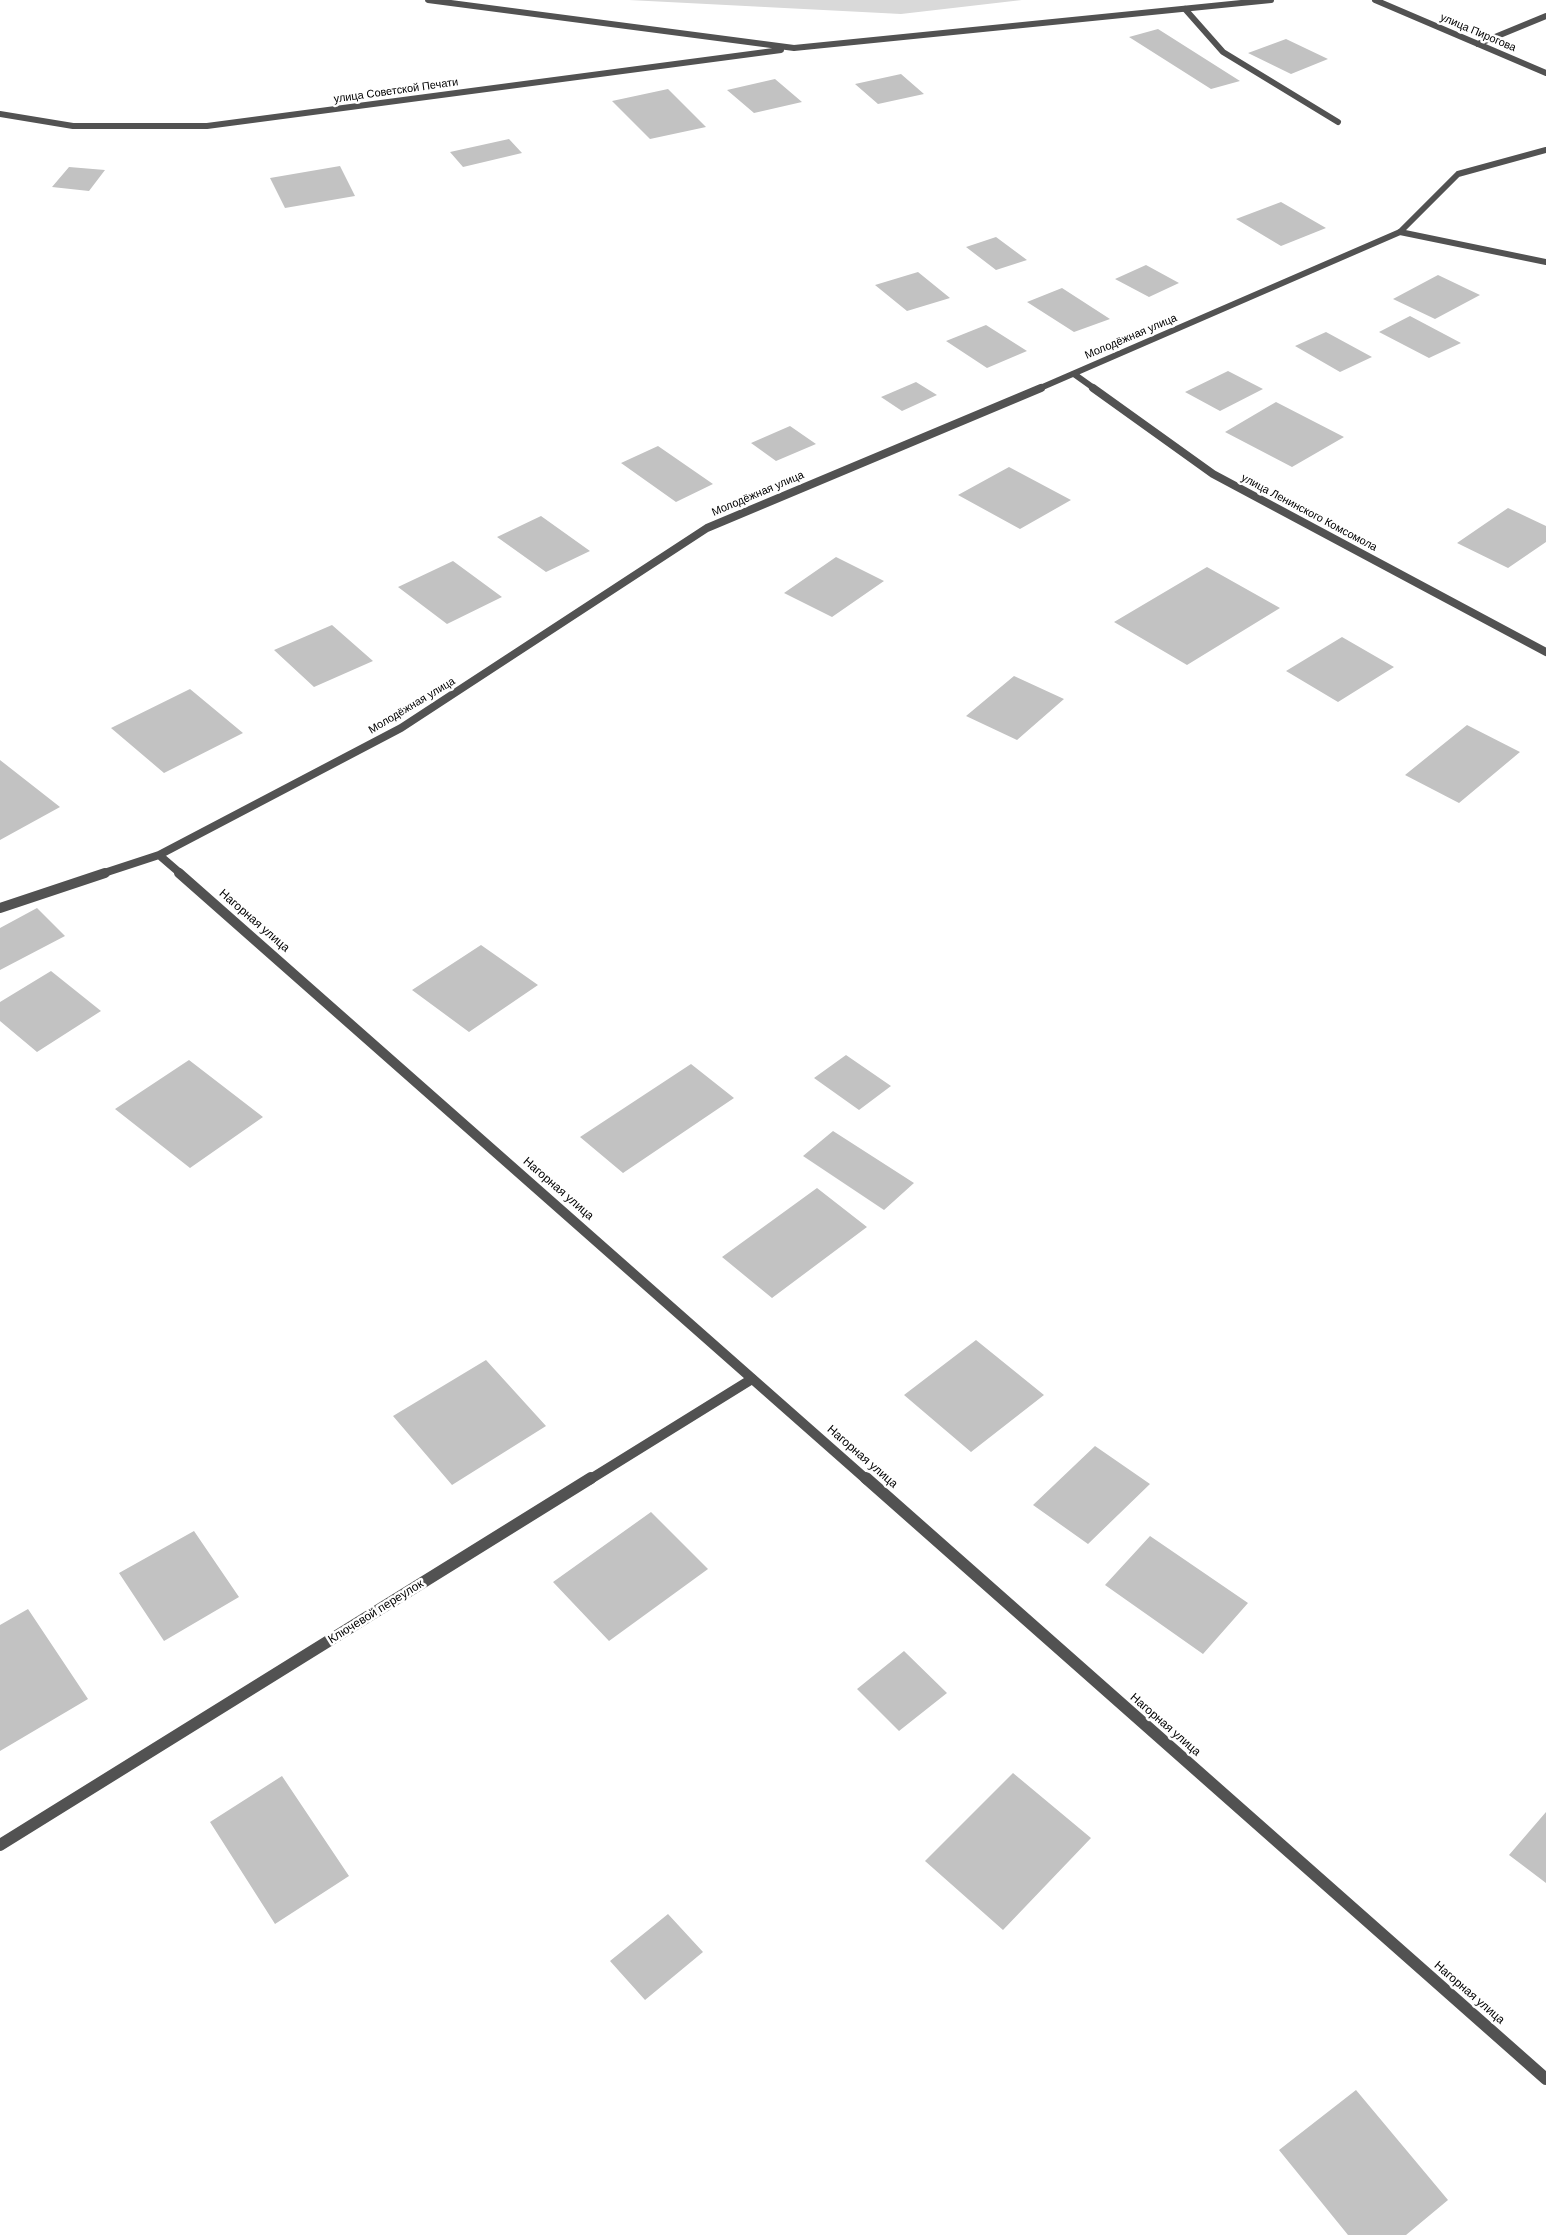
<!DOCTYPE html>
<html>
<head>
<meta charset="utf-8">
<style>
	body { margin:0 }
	canvas { display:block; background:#fff }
</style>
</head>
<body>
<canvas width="1546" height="2235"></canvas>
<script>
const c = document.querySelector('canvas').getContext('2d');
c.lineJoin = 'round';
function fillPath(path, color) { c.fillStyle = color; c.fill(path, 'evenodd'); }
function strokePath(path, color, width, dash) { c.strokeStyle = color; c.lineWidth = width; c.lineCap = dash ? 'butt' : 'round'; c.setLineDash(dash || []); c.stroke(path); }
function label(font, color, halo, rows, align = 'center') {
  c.font = font + ' "DM Sans",sans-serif'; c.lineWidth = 5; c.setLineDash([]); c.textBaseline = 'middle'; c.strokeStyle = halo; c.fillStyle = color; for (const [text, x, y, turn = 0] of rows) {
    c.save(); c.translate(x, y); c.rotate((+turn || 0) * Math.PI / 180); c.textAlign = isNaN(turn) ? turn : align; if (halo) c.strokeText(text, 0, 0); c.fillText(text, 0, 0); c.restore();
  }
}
fillPath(new Path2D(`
	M629 0H1022L901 14Z`), '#d9d9d9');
fillPath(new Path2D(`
	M1158 29 1240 81 1211 89 1129 37Z
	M1286 39 1328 59 1291 74 1248 53Z
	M901 74 924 94 878 104 855 84Z
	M775 79 802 102 754 113 727 90Z
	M668 89 706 127 650 139 612 101Z
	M509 139 522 153 463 167 450 152Z
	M340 166 355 196 285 208 270 178Z
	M69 167 105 170 89 191 52 187Z
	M1281 202 1326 228 1281 246 1236 219Z
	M996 237 1027 260 996 270 966 247Z
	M1146 265 1179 283 1149 297 1115 279Z
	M918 272 950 298 907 311 875 285Z
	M1438 275 1480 295 1435 319 1393 299Z
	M1062 288 1110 319 1074 332 1027 302Z
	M1410 316 1461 343 1429 358 1379 332Z
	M986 325 1027 351 987 368 946 341Z
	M1326 332 1372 357 1340 372 1295 346Z
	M1228 371 1263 389 1220 411 1185 392Z
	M916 382 937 395 902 411 881 397Z
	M1276 402 1344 437 1292 467 1225 432Z
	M790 426 816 444 776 461 751 443Z
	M658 446 713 484 676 502 621 463Z
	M1009 467 1071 500 1020 529 958 495Z
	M1508 508 1546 526V542L1508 568 1457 543Z
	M541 516 590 551 546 572 497 537Z
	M836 557 884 581 832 617 784 593Z
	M453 561 502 597 447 624 398 587Z
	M1207 567 1280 608 1187 665 1114 622Z
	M332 625 373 661 314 687 274 650Z
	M1342 637 1394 667 1338 702 1286 671Z
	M1014 676 1064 699 1017 740 966 716Z
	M190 689 243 733 164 773 111 728Z
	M1467 725 1520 752 1459 803 1405 775Z
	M0 760 60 807 0 840Z
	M37 908 65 936 0 970V928Z
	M481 945 538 985 469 1032 412 990Z
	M51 971 101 1011 37 1052 0 1021V1002Z
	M846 1055 891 1086 859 1110 814 1078Z
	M189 1060 263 1117 190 1168 115 1109Z
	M691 1064 734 1098 623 1173 580 1137Z
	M833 1131 914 1183 884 1210 803 1156Z
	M817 1188 867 1227 772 1298 722 1257Z
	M976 1340 1044 1395 971 1452 904 1395Z
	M486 1360 546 1426 452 1485 393 1416Z
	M1095 1446 1150 1484 1088 1544 1033 1505Z
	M651 1512 708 1569 609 1641 553 1582Z
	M194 1531 239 1597 164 1641 119 1573Z
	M1150 1536 1248 1603 1203 1654 1105 1585Z
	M28 1609 88 1699 0 1751V1625Z
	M904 1651 947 1693 899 1731 857 1689Z
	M1013 1773 1091 1838 1003 1930 925 1861Z
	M282 1776 349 1876 275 1924 210 1822Z
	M1546 1812V1883L1509 1855Z
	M668 1914 703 1952 645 2000 610 1961Z
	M1356 2090 1448 2200 1406 2235H1348L1279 2150Z`), '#c2c2c2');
strokePath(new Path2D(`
	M1185 9 1223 52 1338 122
	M1478 44 1546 16
	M1400 232 1546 262`), '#525252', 6);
strokePath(new Path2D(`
	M589 1480 752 1379`), '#525252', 10);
strokePath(new Path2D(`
	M0 1845 591 1478`), '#525252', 12);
strokePath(new Path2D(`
	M428 0 794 48 1271 0
	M1375 0 1546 73
	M0 114 73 126H207L781 50
	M1074 374 1095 389
	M1038 389 1400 232 1458 174 1546 150`), '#525252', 6);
strokePath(new Path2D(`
	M1093 388 1213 474 1546 652
	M159 855 181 874
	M101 874 159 855 401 728 707 528 1041 388`), '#525252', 8);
strokePath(new Path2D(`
	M179 873 867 1480
	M0 908 105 873`), '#525252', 10);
strokePath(new Path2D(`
	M866 1478 1546 2079`), '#525252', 12);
label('11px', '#000', '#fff', [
	["улица Пирогова",1478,33,23],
	["улица Советской Печати",396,91,-8],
	["Молодёжная улица",1131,337,-23],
	["Молодёжная улица",758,494,-23],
	["улица Ленинского Комсомола",1309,513,28],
	["Молодёжная улица",412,706,-31]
]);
label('12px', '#000', '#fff', [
	["Нагорная улица",254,921,41],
	["Нагорная улица",558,1189,41],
	["Нагорная улица",862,1457,41],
	["Ключевой переулок",376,1612,-32],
	["Нагорная улица",1165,1725,41],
	["Нагорная улица",1469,1993,41]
]);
</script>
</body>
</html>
